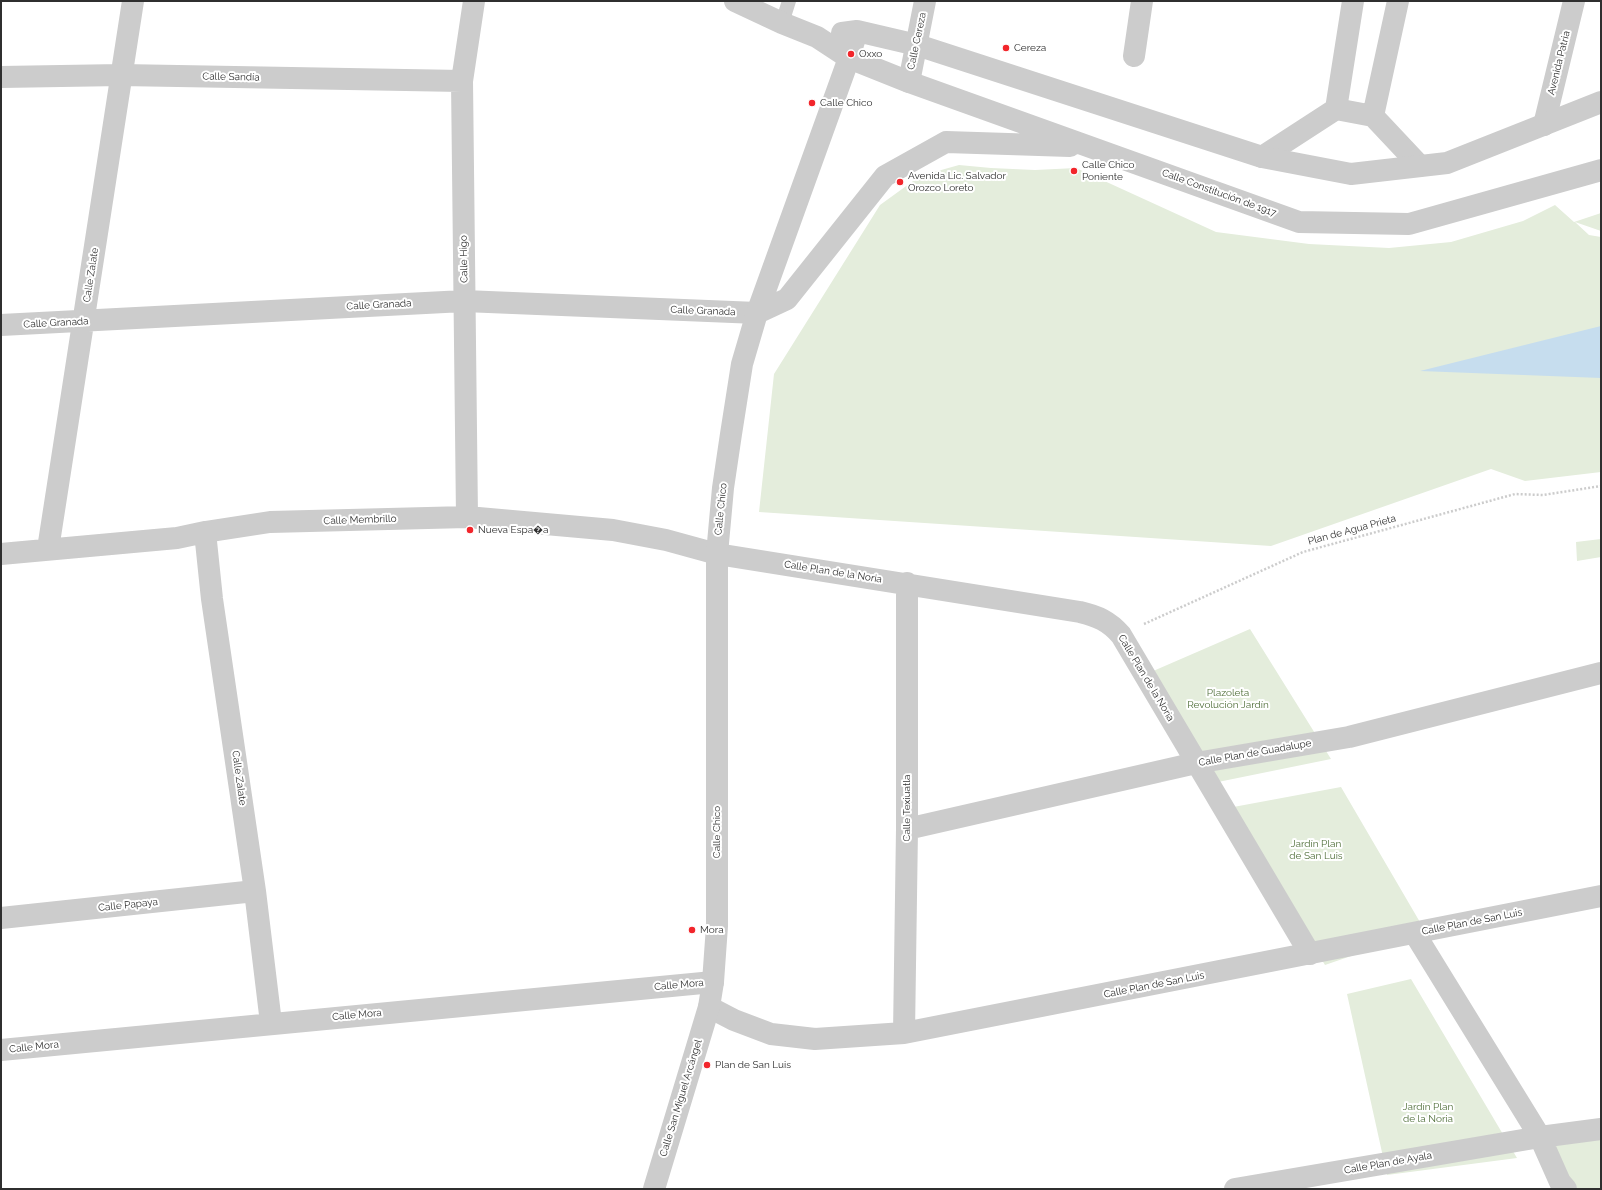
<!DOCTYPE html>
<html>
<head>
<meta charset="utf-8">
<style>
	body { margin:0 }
	#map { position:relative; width:1602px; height:1190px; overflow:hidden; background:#fff; font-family:Raleway,sans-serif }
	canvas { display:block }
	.frame { position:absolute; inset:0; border:2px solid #2f2f2f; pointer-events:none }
</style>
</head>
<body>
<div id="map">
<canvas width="1602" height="1190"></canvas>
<div class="frame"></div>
</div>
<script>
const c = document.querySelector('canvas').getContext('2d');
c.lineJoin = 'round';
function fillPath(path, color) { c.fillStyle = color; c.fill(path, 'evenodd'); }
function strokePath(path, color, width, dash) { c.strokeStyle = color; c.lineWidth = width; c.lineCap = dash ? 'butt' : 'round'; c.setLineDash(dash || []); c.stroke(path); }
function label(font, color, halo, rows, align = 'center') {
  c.font = font + ' Raleway,sans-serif'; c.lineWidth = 4; c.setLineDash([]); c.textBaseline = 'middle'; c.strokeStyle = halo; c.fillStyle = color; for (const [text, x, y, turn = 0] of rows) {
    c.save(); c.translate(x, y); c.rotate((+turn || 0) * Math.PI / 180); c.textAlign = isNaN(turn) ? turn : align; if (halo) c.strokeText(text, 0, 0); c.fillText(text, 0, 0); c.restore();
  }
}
fillPath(new Path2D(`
	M959 165 991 168 1035 170 1076 168 1216 232 1309 244 1389 248 1451 242 1523 221 1555 205 1574 222 1601 213V231L1575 222 1589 235 1601 237V472L1525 481 1491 469 1271 546 759 512 774 374 880 205 920 176Z
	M1601 539V557L1577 561 1576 542Z
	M1250 629 1331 759 1218 782 1144 675Z
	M1341 787 1431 941 1415 934 1325 965 1228 808Z
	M1411 979 1517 1158 1387 1175 1347 994Z
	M1601 1134V1189H1576L1549 1143Z`), '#e4eddc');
fillPath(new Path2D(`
	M1601 326V378L1420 371Z`), '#c6ddee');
strokePath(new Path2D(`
	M1144 624 1303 552 1515 494 1543 495 1601 486`), '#ccc', 2.5, [2, 2]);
strokePath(new Path2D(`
	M782 23 789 1`), '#ccc', 14);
strokePath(new Path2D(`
	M1134 56 1142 1
	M1 77 121 75 462 81
	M909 82 925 1
	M1336 109 1353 1
	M1373 116 1398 1
	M1544 125 1574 1
	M1262 157 1336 109 1373 116 1420 166
	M1 325 464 301 757 313
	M467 517 462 81 474 1
	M205 532 212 599 255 891 271 1023
	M48 549 133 1
	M1 554 177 538 205 532 270 522 467 517 613 530 666 540 717 554 1080 612C1097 616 1109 621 1121 635L1310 954
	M907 829 1196 763 1349 737 1601 673
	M1 918 255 891
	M1415 934 1540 1137 1560 1182 1566 1189
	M709 1007 734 1020 771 1034 815 1039 904 1033 1601 896
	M904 1033 907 829V583
	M1 1050 713 982
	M1235 1189 1540 1137 1601 1129`), '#ccc', 22);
strokePath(new Path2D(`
	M735 1 782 23 817 37 849 58 909 82 1299 222 1409 224 1601 170
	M842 33 857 31 917 45 1262 157 1351 174 1447 163 1601 102
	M757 313 787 299 885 176 946 142 1070 146
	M654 1189 709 1007 713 982 717 926V554L723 488 731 434 742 364 757 313 849 58 857 31`), '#ccc', 22);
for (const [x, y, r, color] of [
	[1006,48,4,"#f2252b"],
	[851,54,4,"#f2252b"],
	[812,103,4,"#f2252b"],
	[1074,171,4,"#f2252b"],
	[900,182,4,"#f2252b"],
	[470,530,4,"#f2252b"],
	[692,930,4,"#f2252b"],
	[707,1065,4,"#f2252b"]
]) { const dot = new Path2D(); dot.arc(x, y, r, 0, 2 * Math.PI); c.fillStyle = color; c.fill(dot); strokePath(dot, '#fff', 1.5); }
label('10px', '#2f2f2f', '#fff', [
	["Calle Cereza",917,41,-78],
	["Avenida Patria",1559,63,-76],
	["Calle Sandía",231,77,1],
	["Calle Constitución de 1917",1219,193,20],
	["Calle Higo",464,259,-91],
	["Calle Zalate",91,275,-81],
	["Calle Granada",379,305,-3],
	["Calle Granada",703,311,2],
	["Calle Granada",56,323,-3],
	["Calle Chico",721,509,-84],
	["Calle Membrillo",360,520,-2],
	["Plan de Agua Prieta",1352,530,-15],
	["Calle Plan de la Noria",833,572,9],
	["Calle Plan de la Noria",1146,678,59],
	["Calle Plan de Guadalupe",1255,753,-10],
	["Calle Zalate",239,778,82],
	["Calle Texiuatla",907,808,-90],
	["Calle Chico",717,832,-90],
	["Calle Papaya",128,905,-6],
	["Calle Plan de San Luis",1472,922,-11],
	["Calle Mora",679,985,-5],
	["Calle Plan de San Luis",1154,985,-11],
	["Calle Mora",357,1015,-5],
	["Calle Mora",34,1047,-6],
	["Calle San Miguel Arcángel",681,1098,-73],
	["Calle Plan de Ayala",1388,1163,-10]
]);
label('10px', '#2f2f2f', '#fff', [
	["Cereza",1014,48],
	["Oxxo",859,54],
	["Calle Chico",820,103],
	["Calle Chico",1082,165],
	["Poniente",1082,177],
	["Avenida Lic. Salvador",908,176],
	["Orozco Loreto",908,188],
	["Nueva Espa�a",478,530],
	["Mora",700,930],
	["Plan de San Luis",715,1065]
], 'left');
label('10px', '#4f6e39', '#fff', [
	["Plazoleta",1228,693],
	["Revolución Jardín",1228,705],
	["Jardín Plan",1316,844],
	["de San Luis",1316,856],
	["Jardín Plan",1428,1107],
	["de la Noria",1428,1119]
]);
</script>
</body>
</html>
